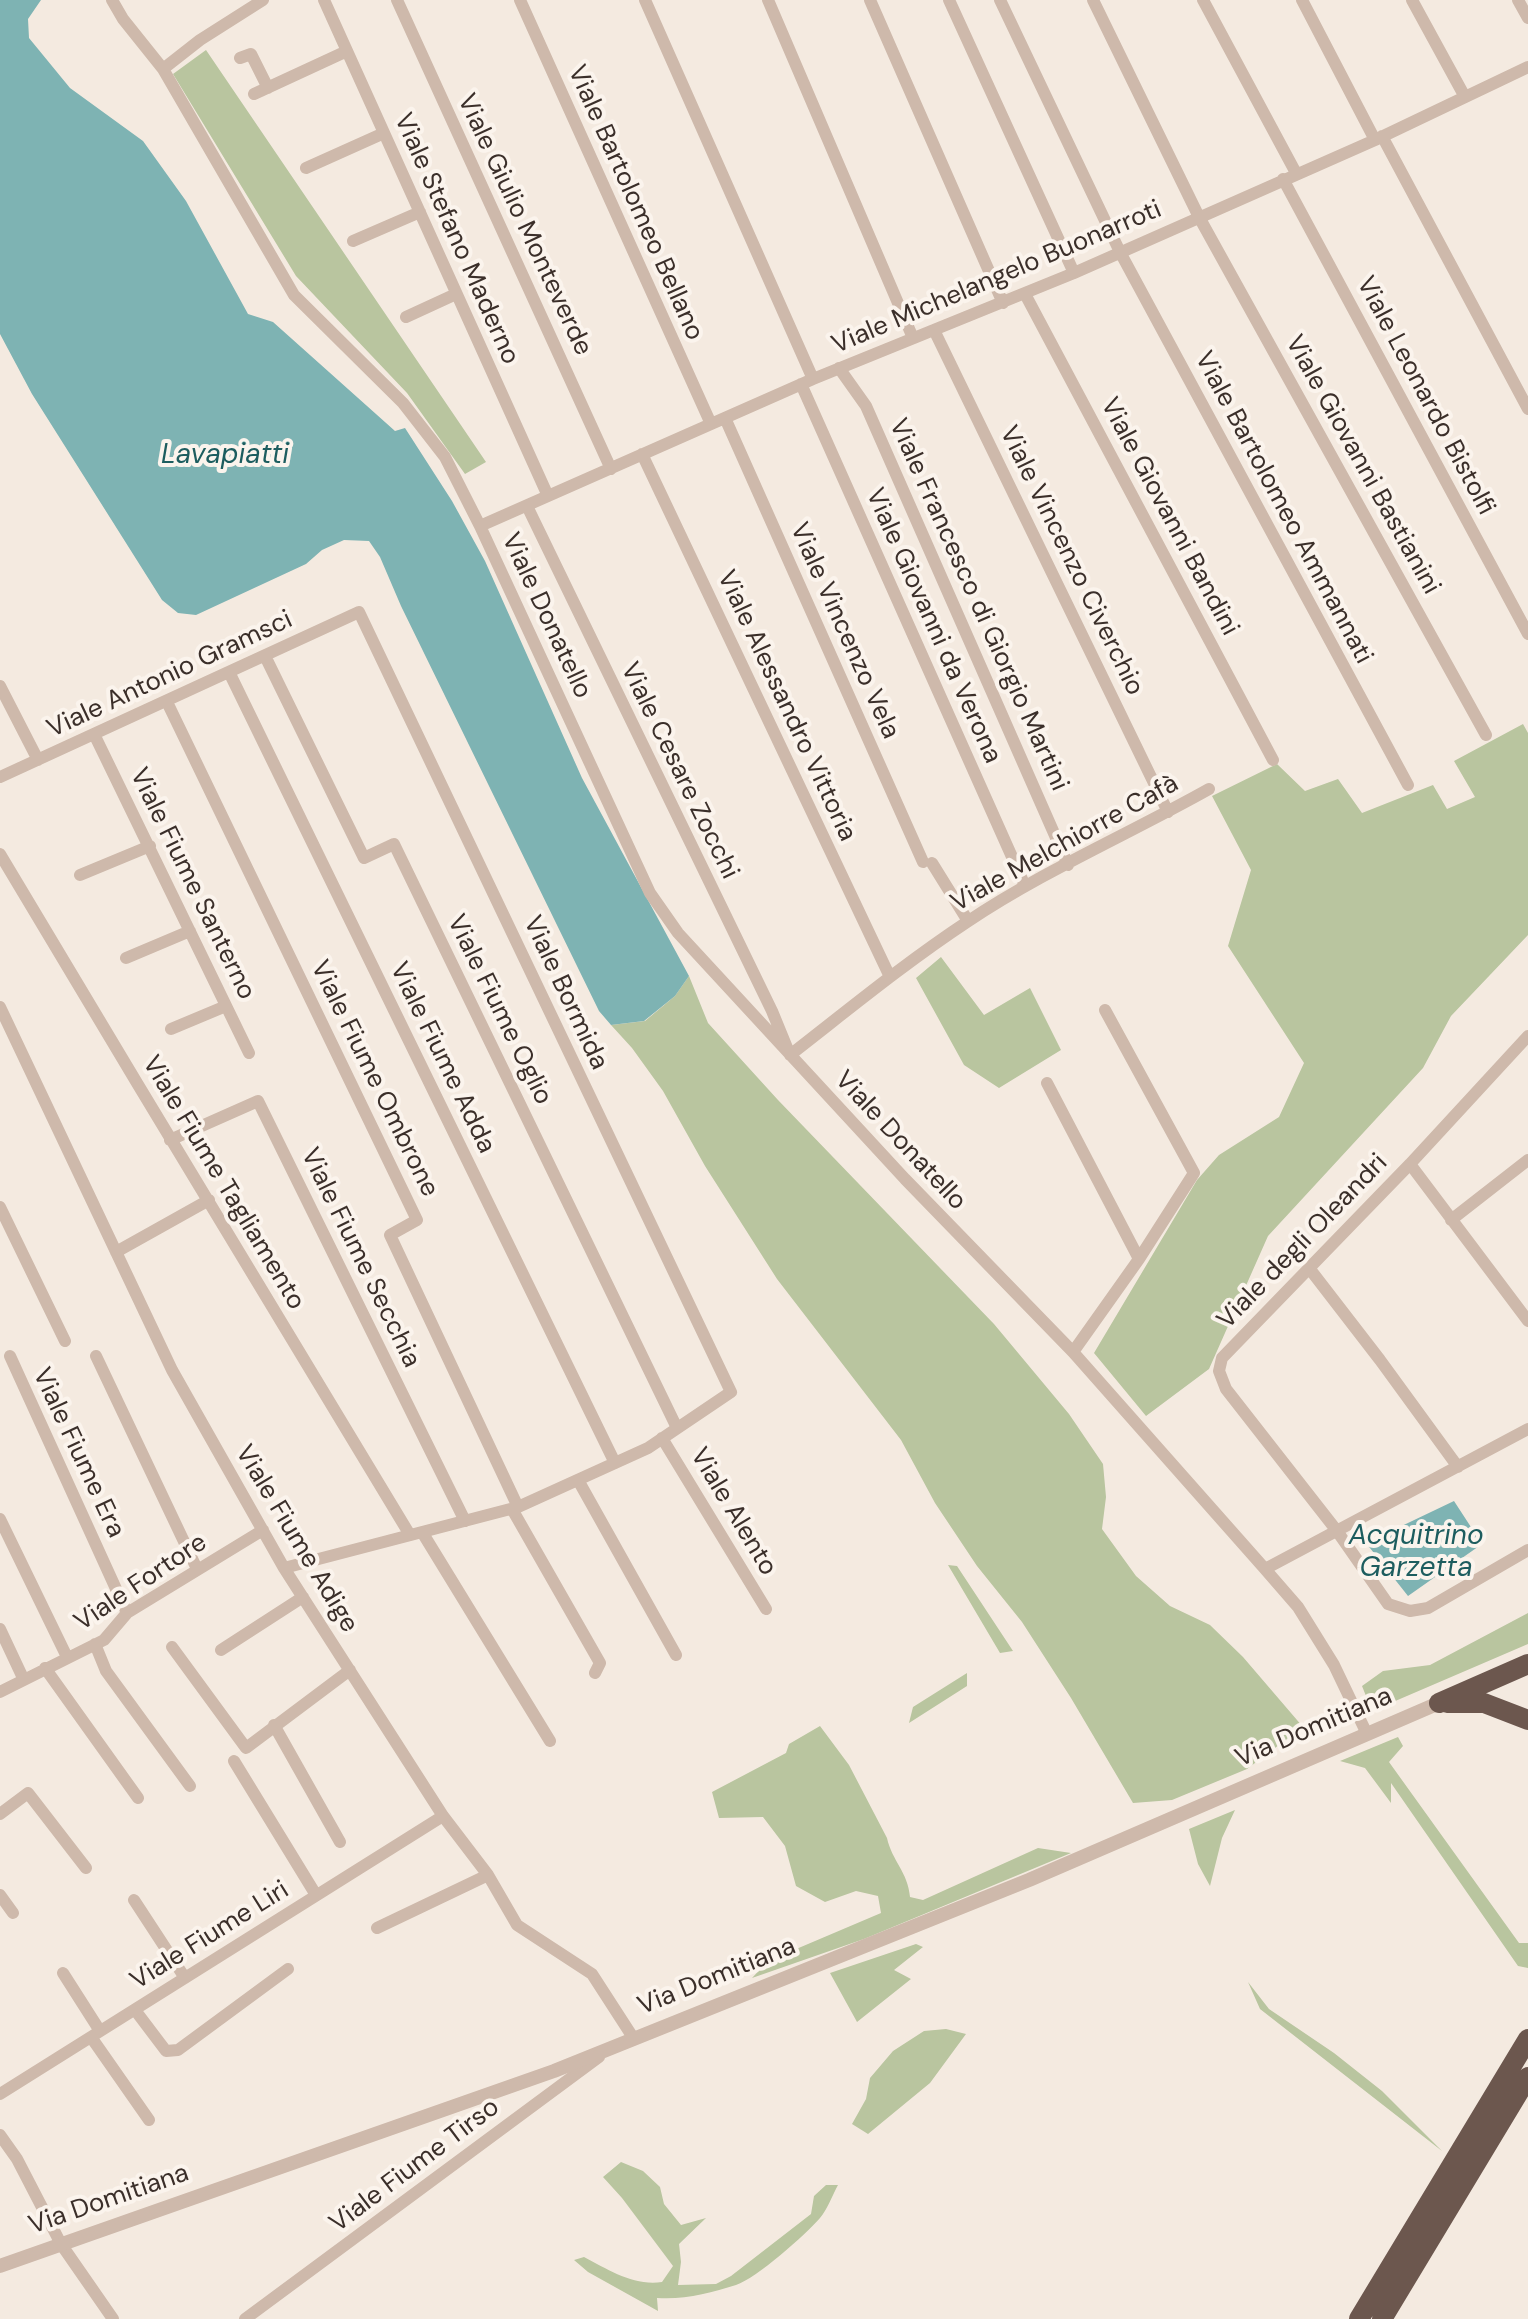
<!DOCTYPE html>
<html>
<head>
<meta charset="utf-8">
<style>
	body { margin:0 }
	canvas { display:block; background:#f4eae0 }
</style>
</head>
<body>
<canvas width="1528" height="2319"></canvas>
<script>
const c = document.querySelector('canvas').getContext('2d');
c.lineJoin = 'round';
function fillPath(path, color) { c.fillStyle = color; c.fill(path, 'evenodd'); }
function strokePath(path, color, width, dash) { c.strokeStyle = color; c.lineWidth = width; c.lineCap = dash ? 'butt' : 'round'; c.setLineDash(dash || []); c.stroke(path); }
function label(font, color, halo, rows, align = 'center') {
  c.font = font + ' "DM Sans",sans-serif'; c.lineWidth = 8; c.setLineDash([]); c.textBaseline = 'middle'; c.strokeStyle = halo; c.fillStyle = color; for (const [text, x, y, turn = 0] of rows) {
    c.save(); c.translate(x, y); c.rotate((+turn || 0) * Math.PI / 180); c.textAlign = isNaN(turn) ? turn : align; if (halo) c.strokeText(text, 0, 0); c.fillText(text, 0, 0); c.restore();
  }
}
fillPath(new Path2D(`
	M206 50 486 462 465 474 407 393 296 276 173 74Z
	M1523 724 1528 733V935L1451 1016 1423 1068 1268 1236 1209 1369 1146 1416 1094 1353 1197 1180 1219 1155 1279 1117 1304 1063 1228 946 1251 870 1212 796 1277 764 1305 791 1338 779 1362 813 1433 785 1447 809 1475 797 1454 761Z
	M941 957 984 1015 1030 988 1061 1050 999 1088 964 1065 916 978Z
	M689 976 708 1023 778 1100 994 1324 1069 1414 1103 1464 1106 1497 1102 1529 1136 1576 1170 1606 1210 1625 1243 1657 1303 1727 1247 1769 1172 1800 1133 1803 1071 1698 1022 1622 977 1566 935 1503 901 1440 777 1279 705 1166 663 1091 632 1048 611 1025 645 1021 675 996Z
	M948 1565 957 1566 1013 1651 1000 1653Z
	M1528 1613V1644L1372 1711 1362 1686 1383 1671 1430 1665Z
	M967 1673V1686L909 1723 913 1707Z
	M820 1726 849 1765 887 1838C892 1861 908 1872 910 1897L923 1900 1038 1848 1071 1853 864 1939 752 1978 768 1961 881 1913 878 1896 856 1891 825 1902 796 1886 785 1846 763 1817 719 1818 712 1792 786 1753 789 1744Z
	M1398 1737 1403 1746 1389 1762 1519 1943H1528V1968L1518 1966 1391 1783V1803L1365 1768 1340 1761Z
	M1235 1810 1222 1838 1210 1886 1198 1864 1189 1829Z
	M916 1944 923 1947 894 1970 911 1979 857 2022 830 1973Z
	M1248 1982 1269 2009 1334 2053 1382 2091 1442 2151 1260 2009Z
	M946 2029 966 2034 930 2083 868 2134 852 2124 866 2099 870 2078 893 2051 924 2031Z
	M621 2162 643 2171 660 2187 664 2204 681 2225 706 2218 679 2244 681 2262 678 2285 716 2284 731 2276 811 2214 814 2196 826 2185H838C832 2196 827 2210 820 2218 805 2235 757 2278 736 2285 711 2293 684 2300 657 2298L658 2311 588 2272 574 2260 584 2257C609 2270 633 2286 662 2282L673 2266 622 2198 603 2177Z`), '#b9c59f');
fillPath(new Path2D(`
	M0 0H41L28 19 29 38 70 88 143 141 186 201 248 314 273 322 395 431 405 428 452 501 485 561 582 778 689 976 675 996 644 1021 611 1025 599 1011 401 606 380 557 369 541 344 540 322 550 306 564 196 615 178 613 162 600 32 394 0 334Z
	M1454 1501 1482 1544 1408 1596 1366 1543Z`), '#7eb3b3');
strokePath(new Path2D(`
	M112 0 123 19 163 69 294 295 403 403 445 457 480 526 650 893 678 933 905 1179 1073 1352 1265 1569 1298 1607 1334 1665 1367 1734
	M324 0 548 496
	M397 0 611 469
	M520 0 711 424
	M645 0 813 379
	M768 0 913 338
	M870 0 1003 303
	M949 0 1074 273
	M1000 0 1120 252 1408 785
	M1093 0 1199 217 1486 735
	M1203 0 1296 173
	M1302 0 1375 140
	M1412 0 1465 97
	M1518 0 1528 18
	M240 58 251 54 268 88
	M163 69 200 40 263 0
	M254 94 347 51
	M1382 136 1528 409
	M306 168 384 133
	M1283 179 1528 634
	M353 241 420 212
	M1025 294 1273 760
	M406 317 456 294
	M934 330 1168 812
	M839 368 866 406 1068 865
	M801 384 1025 886
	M725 418 923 862
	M642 454 890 977
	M527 506 772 1011 790 1055C848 1010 905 963 967 922 1043 871 1129 834 1209 789
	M480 526 813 379 1074 273 1375 140 1528 67
	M265 656 364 858 394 844 677 1428
	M229 672 615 1463
	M0 686 38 760
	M167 702 417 1220 390 1235 518 1507
	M94 734 249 1053
	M0 777 359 612 731 1392 648 1448 518 1507 284 1568
	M0 854C135 1082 274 1308 410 1535
	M932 863 968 921
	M80 875 150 846
	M126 958 190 931
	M0 1007 172 1370 284 1568 443 1816 488 1875 517 1925 592 1974 634 2039
	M171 1029 226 1006
	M1528 1036 1410 1164 1222 1358 1219 1371 1226 1389 1337 1531 1388 1604 1410 1611 1428 1608 1528 1550
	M1047 1083 1139 1259
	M170 1140 258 1101 465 1521
	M1410 1164 1528 1321
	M0 1207 65 1341
	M1451 1220 1528 1160
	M116 1252 209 1200
	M1309 1268 1380 1360 1458 1467
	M1073 1352 1139 1259 1194 1173 1105 1010
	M10 1356 127 1613
	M96 1356 197 1569
	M662 1438 766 1609
	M578 1480 676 1655
	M512 1509 600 1663 595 1673
	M0 1519 67 1657
	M422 1532 550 1741
	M1265 1569 1528 1429
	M0 1629 23 1678
	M95 1644 106 1671 190 1786
	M172 1647 246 1748 350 1670
	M221 1650 303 1597
	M45 1668 138 1798
	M0 1692 104 1640 127 1613 263 1530
	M274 1725 340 1842
	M234 1761 316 1895
	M0 1814 28 1793 86 1868
	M0 1895 13 1913
	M134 1900 185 1978
	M377 1928 488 1875
	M63 1973 100 2031
	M135 2010 166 2051 178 2050 288 1969
	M91 2037 149 2120
	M0 2094 443 1816
	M0 2135 17 2159 61 2244 113 2319
	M245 2319 599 2057`), '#ceb9ab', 12);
strokePath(new Path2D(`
	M0 2266 554 2071 1029 1880 1439 1703`), '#ceb9ab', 14);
strokePath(new Path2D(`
	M1439 1703 1528 1664
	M1447 1703H1484L1528 1720
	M1359 2319 1528 2039
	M1382 2319 1528 2077`), '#6c574e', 20);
label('26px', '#3b2f2a', '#fbf4ed', [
	["Viale Bartolomeo Bellano",635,203,66],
	["Viale Giulio Monteverde",524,225,65],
	["Viale Stefano Maderno",456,239,66],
	["Viale Michelangelo Buonarroti",997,278,-23],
	["Viale Leonardo Bistolfi",1425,396,62],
	["Viale Giovanni Bastianini",1362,465,61],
	["Viale Bartolomeo Ammannati",1283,508,62],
	["Viale Giovanni Bandini",1169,517,62],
	["Viale Vincenzo Civerchio",1071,561,64],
	["Viale Francesco di Giorgio Martini",978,605,66],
	["Viale Donatello",546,616,65],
	["Viale Giovanni da Verona",933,626,66],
	["Viale Vincenzo Vela",844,631,66],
	["Viale Antonio Gramsci",170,675,-25],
	["Viale Alessandro Vittoria",786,706,65],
	["Viale Cesare Zocchi",679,771,64],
	["Viale Melchiorre Cafà",1065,844,-29],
	["Viale Fiume Santerno",192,884,64],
	["Viale Bormida",565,993,65],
	["Viale Fiume Oglio",499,1010,64],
	["Viale Fiume Adda",442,1058,64],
	["Viale Fiume Ombrone",374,1079,64],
	["Viale Donatello",900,1141,47],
	["Viale Fiume Tagliamento",223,1183,59],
	["Viale degli Oleandri",1303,1242,-46],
	["Viale Fiume Secchia",360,1258,64],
	["Viale Fiume Era",78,1453,65],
	["Viale Alento",733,1512,59],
	["Viale Fiume Adige",296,1539,59],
	["Viale Fortore",141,1583,-34],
	["Via Domitiana",1314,1728,-23],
	["Viale Fiume Liri",210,1936,-32],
	["Via Domitiana",717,1977,-22],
	["Viale Fiume Tirso",415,2166,-37],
	["Via Domitiana",109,2200,-19]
]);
label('italic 28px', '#1d5d5f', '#fbf4ed', [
	["Lavapiatti",225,456],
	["Acquitrino",1416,1537],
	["Garzetta",1416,1569]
]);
</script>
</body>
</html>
